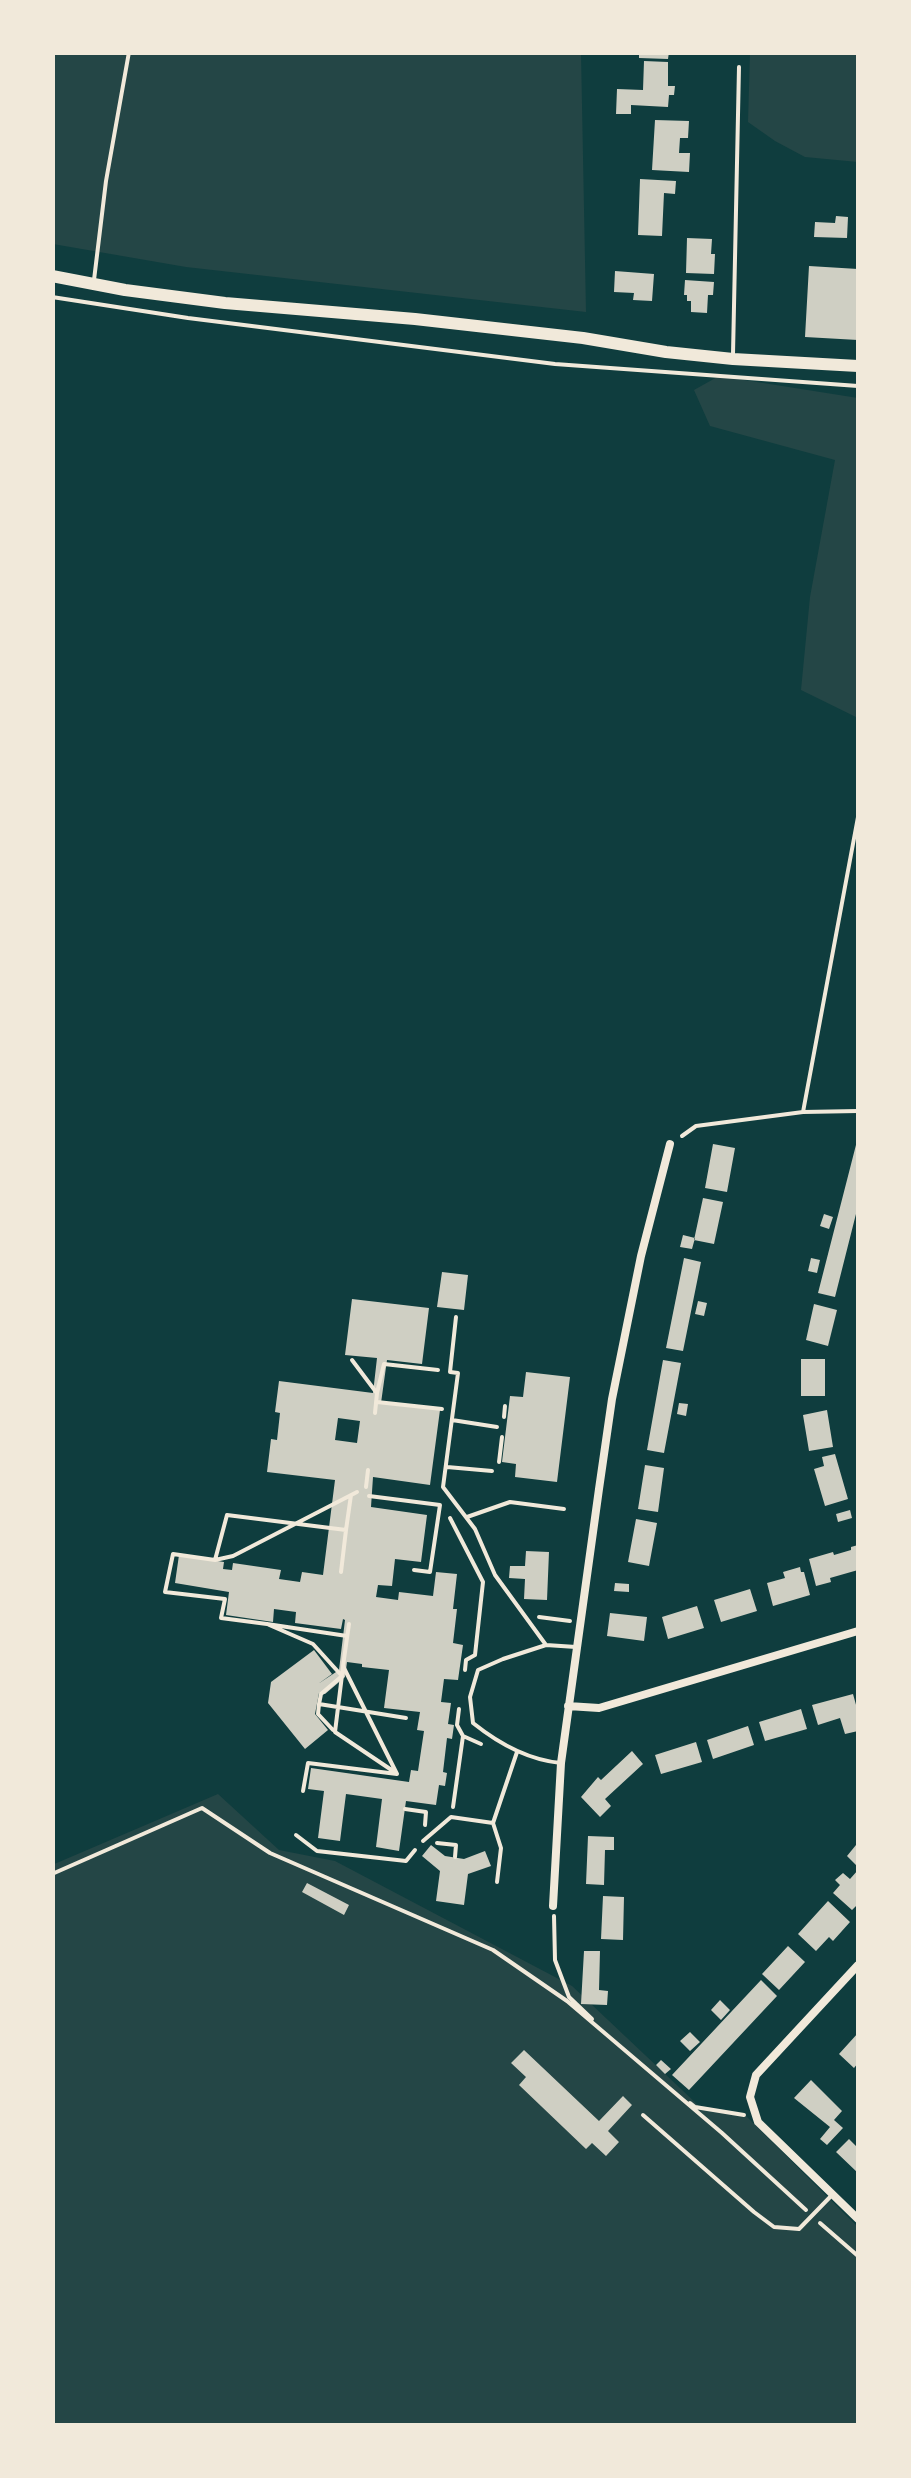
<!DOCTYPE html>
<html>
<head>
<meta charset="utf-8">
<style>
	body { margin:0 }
	#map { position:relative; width:911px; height:2478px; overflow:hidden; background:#0f3d3e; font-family:"PT Sans",sans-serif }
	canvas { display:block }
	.frame { position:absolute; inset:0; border:55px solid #f1e9da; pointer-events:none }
</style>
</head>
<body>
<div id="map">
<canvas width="911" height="2478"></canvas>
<div class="frame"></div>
</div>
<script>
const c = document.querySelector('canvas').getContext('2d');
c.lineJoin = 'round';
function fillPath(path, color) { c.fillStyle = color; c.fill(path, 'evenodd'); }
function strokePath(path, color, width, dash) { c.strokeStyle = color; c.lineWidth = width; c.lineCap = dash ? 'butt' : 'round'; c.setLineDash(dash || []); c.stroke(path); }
fillPath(new Path2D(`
	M52 53H581L586 312 186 267 53 244Z
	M750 53H858V162L805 157 775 141 748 122Z
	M719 376 858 398V718L801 690 810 597 835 460 710 426 694 390Z
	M218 1794 279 1850 335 1861 572 1986 699 2106 743 2113 858 2227V2425H53L52 1865Z`), '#244646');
fillPath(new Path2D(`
	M639 52H669L668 59 639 58Z
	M644 61 668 62V86H675L674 95H669L668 107 631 105V114H616L617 89 643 90Z
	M655 120 689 121 688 138H680L679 153H690L689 172 652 170Z
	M640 179 676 181 675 194 664 193 662 236 638 235Z
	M836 216 848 217 847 238 814 237 815 222 835 223Z
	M687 238 712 239 711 254H715L714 274 686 273Z
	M809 266 858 269V340L805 337Z
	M615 271 654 274 652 301 633 300 634 293 614 292Z
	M685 280 714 282 713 295H708L707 313 691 312V301H687V295H684Z
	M857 1141 858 1206 835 1297 818 1293Z
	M713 1144 735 1148 727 1192 705 1188Z
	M703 1198 723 1202 714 1244 694 1240Z
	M824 1214 833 1217 829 1229 820 1226Z
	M683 1235 695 1238 692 1249 680 1247Z
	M684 1258 701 1262 683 1351 666 1348Z
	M811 1258 820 1260 817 1273 808 1271Z
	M442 1272 468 1275 464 1310 437 1307Z
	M352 1299 429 1308 422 1364 387 1360 381 1403 440 1410 430 1485 373 1477 371 1507 427 1515 421 1562 395 1559 392 1586 378 1585 376 1597 398 1600 399 1592 433 1596 436 1572 457 1574 453 1609H457L453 1643 463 1645 458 1680 444 1679 441 1702 451 1703 448 1724 454 1725 452 1739 447 1738 443 1772 447 1773 445 1786 439 1785 436 1805 406 1801 399 1851 376 1847 382 1799 346 1794 340 1841 318 1838 324 1791 308 1789 311 1768 409 1782 411 1770 418 1771 424 1731 417 1730 420 1712 384 1708 389 1670 362 1667V1664L347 1662 345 1677 325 1694 319 1693 315 1714 328 1730 305 1749 268 1703 271 1682 314 1650 332 1674 318 1684 339 1670 345 1620 343 1619 341 1629 295 1623 296 1612 274 1609 273 1622 226 1615 229 1592 175 1583 179 1555 224 1562 223 1569 232 1570 233 1563 281 1570 279 1579 300 1582 302 1572 323 1575 335 1480 267 1472 271 1439 277 1440 280 1413 275 1412 279 1381 373 1393 377 1358 345 1355ZM338 1418 360 1421 357 1443 335 1440Z
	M698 1301 707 1303 704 1316 695 1314Z
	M814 1304 837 1310 828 1346 806 1340Z
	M801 1359H825V1396H801Z
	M663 1360 681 1363 664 1453 647 1450Z
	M526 1372 570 1377 557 1482 515 1477 516 1464 502 1462 510 1396 523 1397Z
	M679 1403 688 1404 686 1416 677 1414Z
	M827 1410 833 1447 809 1451 803 1415Z
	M835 1454 848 1499 825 1506 814 1469 824 1466 822 1457Z
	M645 1465 664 1468 658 1512 638 1509Z
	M850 1510 852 1518 838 1522 836 1514Z
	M636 1519 657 1523 649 1566 628 1562Z
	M858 1545V1570L830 1578 831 1582 816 1586 809 1559 833 1552 834 1555 851 1550V1547Z
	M526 1551 549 1552 547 1600 524 1599 525 1579 509 1578 510 1566H525Z
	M800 1567 801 1572H804L810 1595 773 1606 767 1583 785 1578 783 1572Z
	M615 1583 629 1584V1592L614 1591Z
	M750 1589 757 1611 721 1622 714 1600Z
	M697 1606 704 1628 668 1639 662 1617Z
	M610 1613 647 1617 644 1641 607 1636Z
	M853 1694 858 1712 857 1713 858 1731 845 1734 840 1718 818 1725 812 1705Z
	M801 1709 807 1729 765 1741 759 1722Z
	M748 1726 754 1745 713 1759 707 1740Z
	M696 1742 702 1762 661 1774 655 1755Z
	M632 1751 643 1764 605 1799 611 1806 600 1817 581 1797 598 1777 601 1780Z
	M588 1836 614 1837V1850H605L604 1885 586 1884Z
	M431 1845 445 1856 464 1859 485 1851 491 1866 468 1874 464 1905 436 1901 440 1871 422 1856Z
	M856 1845 858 1847V1867L847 1856Z
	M858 1870V1904L852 1910 833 1893 840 1885 835 1880 843 1873 850 1879Z
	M307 1883 349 1905 344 1915 302 1892Z
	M603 1896 624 1897 623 1940 601 1939Z
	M828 1901 850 1922 833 1941 829 1937 816 1951 798 1934Z
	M788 1946 805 1962 779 1990 762 1974Z
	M584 1951H600L599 1990 608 1991 607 2005 581 2004Z
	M761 1980 777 1996 689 2090 672 2075Z
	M720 2000 730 2010 721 2020 711 2010Z
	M690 2032 700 2042 690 2051 680 2041Z
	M858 2033V2063L854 2068 839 2054Z
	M524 2050 599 2121 623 2096 632 2105 608 2131 619 2142 606 2156 592 2143 586 2149 519 2085 526 2077 511 2063Z
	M661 2060 671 2069 665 2074 656 2065Z
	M811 2080 842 2111 834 2120 843 2128 827 2145 820 2139 830 2127 794 2098Z
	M849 2139 858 2148V2173L836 2152Z`), '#cfcfc3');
strokePath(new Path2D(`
	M52 297 188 318 555 364 858 386
	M803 1112 858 817
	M682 1136 696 1126 803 1112 858 1111
	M352 1360 376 1392
	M377 1402 442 1409
	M375 1413 377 1393 384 1364 438 1370
	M504 1417 505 1406
	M499 1462 502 1437
	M366 1487 368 1470
	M450 1518 483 1582 475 1655 466 1660 465 1670
	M346 1530 351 1495
	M215 1560 227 1515 346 1530 341 1572
	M539 1617 570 1621
	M267 1624 221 1618 225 1599 165 1592 173 1554 215 1560 233 1556 357 1492
	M343 1667 335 1732 393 1771
	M319 1704 321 1694 342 1676 313 1644 267 1624 347 1636
	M333 1730 318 1714 319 1704 406 1718
	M463 1736 481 1744
	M303 1791 308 1763 397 1774 343 1666 349 1624
	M453 1807 463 1736 457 1725 459 1709
	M405 1809 426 1812 425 1825
	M296 1835 317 1851 406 1861 415 1850
	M437 1843 456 1845 455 1857
	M52 1874 202 1808 270 1853 493 1950 567 2001 722 2133 806 2210
	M554 1916 555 1960 569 1997 592 2019
	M690 2103 695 2107 744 2115
	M820 2223 858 2256`), '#f1e9da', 4);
strokePath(new Path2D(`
	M94 280 106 181 129 52
	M733 354 739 67
	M456 1317 450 1372 458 1373 443 1487 475 1529 495 1575 546 1645
	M452 1420 497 1427
	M447 1467 492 1471
	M369 1496 440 1505 430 1572 414 1570
	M467 1517 510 1502 564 1509
	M561 1763C528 1760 498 1743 473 1723L470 1697 478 1670 503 1659 546 1645 576 1647
	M493 1823 517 1752
	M423 1841 451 1817 493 1823 501 1848 497 1882
	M643 2115 754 2212 774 2227 799 2229 832 2195`), '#f1e9da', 4);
strokePath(new Path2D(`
	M568 1706 599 1708 858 1631
	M553 1906 561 1763 599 1489 612 1399 641 1256 670 1144
	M858 1965 756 2075 750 2097 758 2122 858 2219`), '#f1e9da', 8);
strokePath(new Path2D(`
	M52 276 125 290 225 303 415 319 583 338 666 352 733 359 858 366`), '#f1e9da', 12);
</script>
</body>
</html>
